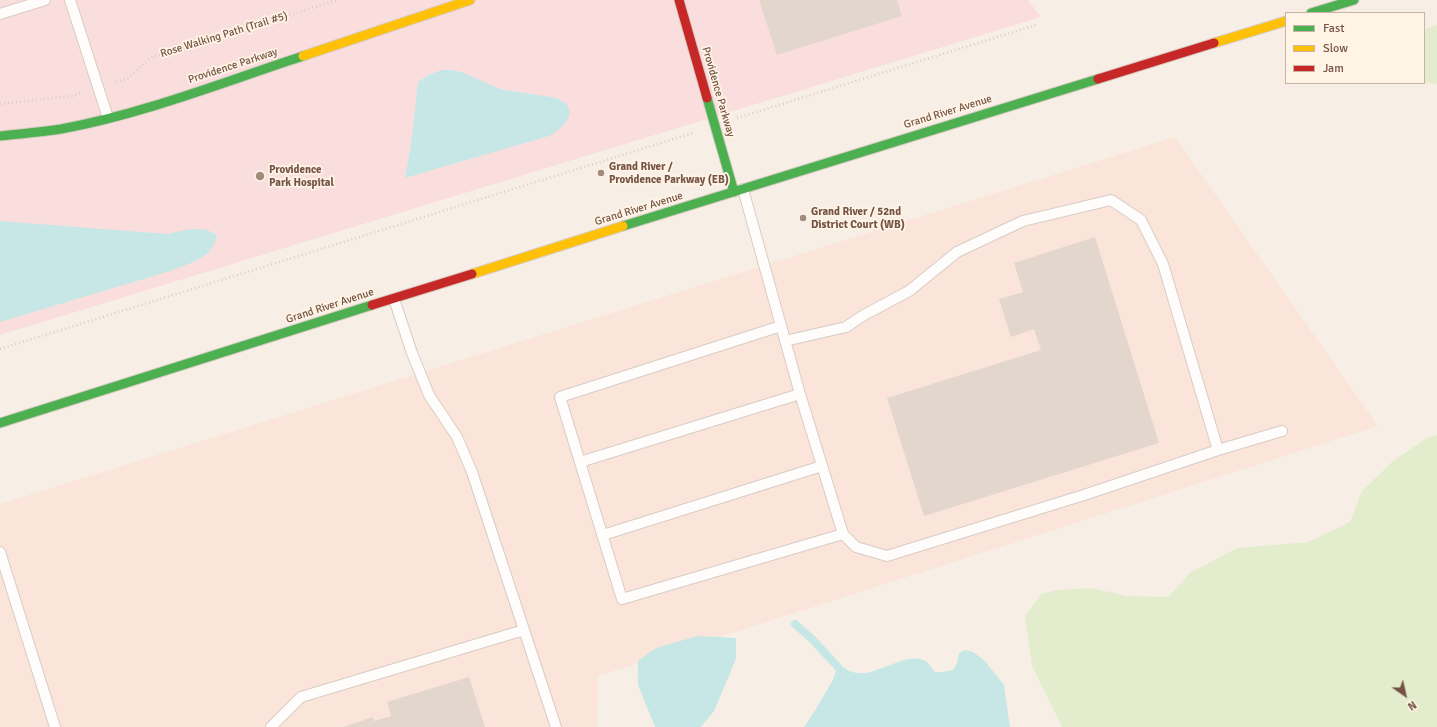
<!DOCTYPE html>
<html>
<head>
<meta charset="utf-8">
<style>
	body { margin:0 }
	#map { position:relative; width:1437px; height:727px; overflow:hidden; background:#f7efe5; font-family:Signika,sans-serif }
	canvas { display:block }
	.legend { position:absolute; left:1285px; top:12px; width:140px; height:72px; box-sizing:border-box; background:#fff4e6; border:1px solid #c8b4a6; margin:0; padding:5px 7px; list-style:none; font-size:12px; color:#755445 }
	.legend li { display:flex; align-items:center; gap:8px; height:20px }
	.legend b { width:20px; border:1px solid #c8b4a6 }
	.north { position:absolute; left:1385px; top:675px; width:40px; height:40px; -webkit-text-stroke:3px #fff4e6; paint-order:stroke; rotate:146deg; font-size:11px; font-weight:700; line-height:16px; text-align:center; color:#755445 }
	.north::after { content:''; display:block; margin:auto; width:14px; height:18px; background:#755445; clip-path:polygon(50% 0,100% 100%,50% 72%,0 100%) }
</style>
</head>
<body>
<div id="map">
<canvas width="1437" height="727"></canvas>
<ul class="legend">
<li><b style="height:5px;background:#4caf50"></b>Fast</li>
<li><b style="height:5px;background:#ffc107"></b>Slow</li>
<li><b style="height:5px;background:#c62828"></b>Jam</li>
</ul>
<div class="north">N</div>
</div>
<script>
const c = document.querySelector('canvas').getContext('2d');
c.lineJoin = 'round';
function fillPath(path, color) { c.fillStyle = color; c.fill(path, 'evenodd'); }
function strokePath(path, color, width, dash) { c.strokeStyle = color; c.lineWidth = width; c.lineCap = dash ? 'butt' : 'round'; c.setLineDash(dash || []); c.stroke(path); }
function label(font, color, halo, rows, align = 'center') {
  c.font = font + ' Signika,sans-serif'; c.lineWidth = 3.5; c.setLineDash([]); c.textBaseline = 'middle'; c.strokeStyle = halo; c.fillStyle = color; for (const [text, x, y, turn = 0] of rows) {
    c.save(); c.translate(x, y); c.rotate((+turn || 0) * Math.PI / 180); c.textAlign = isNaN(turn) ? turn : align; if (halo) c.strokeText(text, 0, 0); c.fillText(text, 0, 0); c.restore();
  }
}
fillPath(new Path2D(`
	M1175 137 1378 426 598 676 597 727H0V504Z`), '#fbe5da');
fillPath(new Path2D(`
	M0 0H1028L1041 17 0 335Z`), '#fadede');
fillPath(new Path2D(`
	M1437 25V84L1424 82V29Z
	M1437 435V727H1062L1032 666 1025 616 1041 594 1058 590 1091 588 1127 596 1168 597 1190 573 1237 548 1308 542 1350 522 1362 491 1393 461 1427 438Z`), '#e3edce');
fillPath(new Path2D(`
	M441 70H453L464 73 500 89 557 98C581 109 566 127 549 136L405 178 412 137 418 82 429 75Z
	M0 221 168 234C184 230 205 224 217 236 213 259 185 265 167 272L0 322Z
	M697 636 736 638V659L714 711 701 727H655L638 685V661L656 648Z
	M965 650 973 652 984 660 1004 685 1010 727H804L816 709 833 680 837 667 841 666C846 669 852 673 858 673 877 676 910 649 927 662 930 665 932 669 935 672H942L953 670 957 663 959 653Z`), '#c7e7e7');
strokePath(new Path2D(`
	M795 624 812 639 838 667`), '#c7e7e7', 8);
fillPath(new Path2D(`
	M759 0H897L902 16 777 55Z
	M1095 237 1159 443 924 516 887 398 1041 350 1034 329 1011 337 999 299 1023 292 1014 263Z
	M469 677 485 727H343L373 717 374 721 391 716 387 702Z`), '#e3d6cd');
const lane = new Path2D(`
	M70 0 108 118
	M0 14 45 0
	M743 189 800 394 843 534 622 599 560 397 781 326
	M394 299 412 353 429 395 457 437 472 472 556 727
	M785 341 846 327 864 315 909 291 957 252 1023 221 1111 200 1141 220 1163 264 1218 450 1084 495 887 556 856 547 843 534
	M1218 450 1282 431
	M580 462 800 394
	M603 535 822 466
	M0 552 55 727
	M271 727 301 697 524 630`);
const fast = new Path2D(`
	M1311 13 1354 0
	M707 98 734 192
	M0 136C20 134 41 132 61 129 143 114 224 82 303 56
	M623 226 1098 79
	M0 423 372 305`);
const slow = new Path2D(`
	M1214 43 1286 21
	M303 56 470 0
	M472 274 623 226`);
const jam = new Path2D(`
	M679 0 707 98
	M1098 79 1214 43
	M372 305 472 274`);
strokePath(lane, '#d8ccc4', 12);
strokePath(fast, '#d7cbc2', 11);
strokePath(slow, '#d7cbc2', 11);
strokePath(jam, '#d7cbc2', 11);
strokePath(new Path2D(`
	M116 82 128 78 150 58 338 0
	M0 104 72 96 81 93
	M737 118 1036 25
	M0 349 693 133`), '#d8cec8', 2.5, [1, 3]);
strokePath(lane, '#fefdfb', 10);
strokePath(fast, '#4caf50', 9);
strokePath(slow, '#ffc107', 9);
strokePath(jam, '#c62828', 9);
for (const [x, y, r, color] of [
	[601,173,4,"#a28a7d"],
	[260,176,5,"#a28a7d"],
	[803,218,4,"#a28a7d"]
]) { const dot = new Path2D(); dot.arc(x, y, r, 0, 2 * Math.PI); c.fillStyle = color; c.fill(dot); strokePath(dot, '#fff4e6', 1.5); }
label('11px', '#755445', '#fff4e6', [
	["Rose Walking Path (Trail #5)",224,35,-17],
	["Providence Parkway",233,66,-18],
	["Providence Parkway",718,92,74],
	["Grand River Avenue",948,112,-17],
	["Grand River Avenue",639,209,-17],
	["Grand River Avenue",330,306,-18]
]);
label('bold 11px', '#755445', '#fff4e6', [
	["Grand River /",609,167],
	["Providence Parkway (EB)",609,180],
	["Providence",269,170],
	["Park Hospital",269,183],
	["Grand River / 52nd",811,212],
	["District Court (WB)",811,225]
], 'left');
</script>
</body>
</html>
